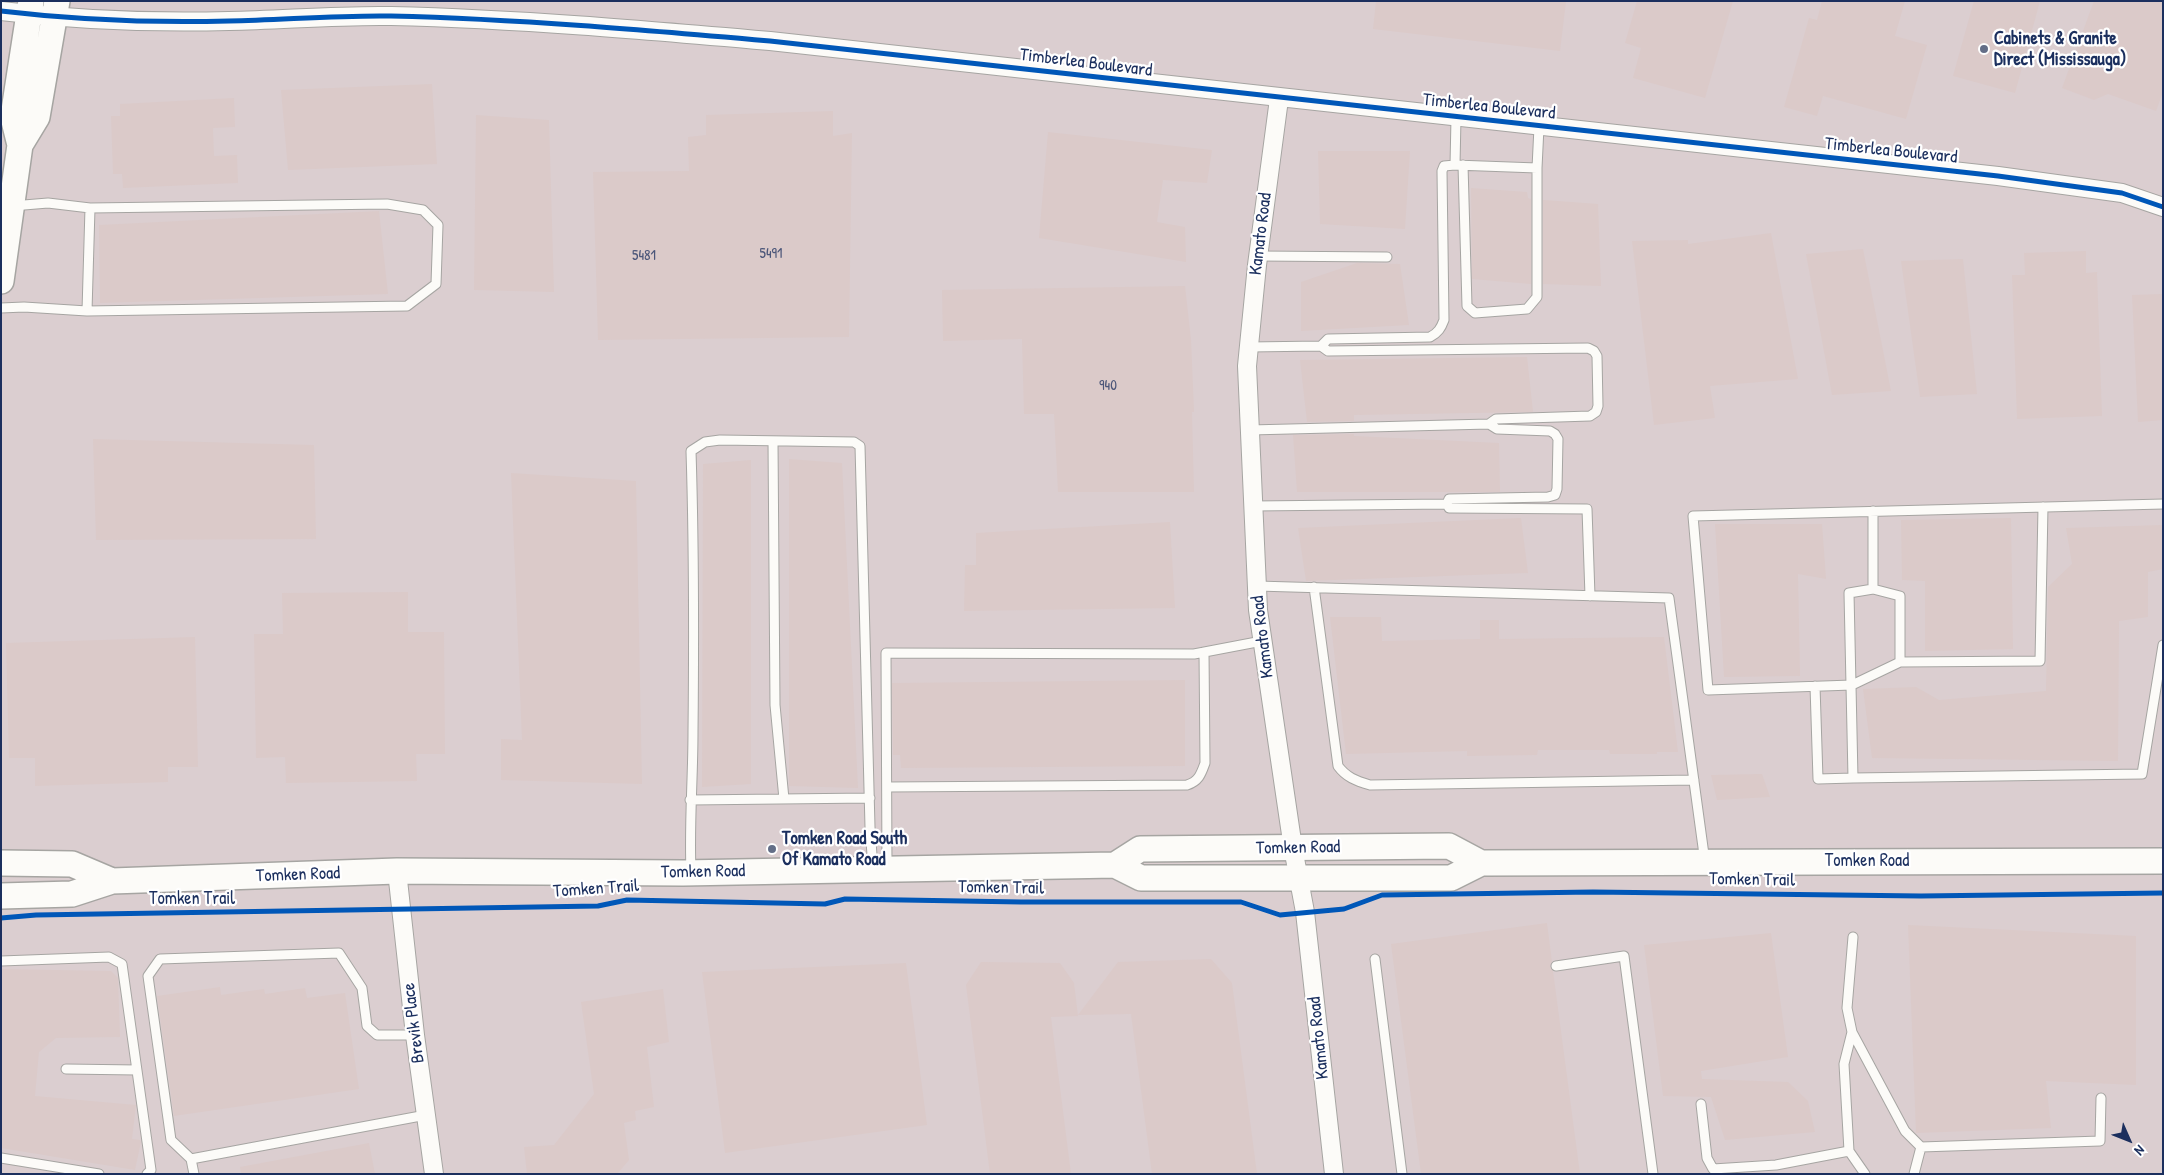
<!DOCTYPE html>
<html>
<head>
<meta charset="utf-8">
<style>
	body { margin:0 }
	#map { position:relative; width:2164px; height:1175px; overflow:hidden; background:#e9e2d3; font-family:"Patrick Hand",sans-serif }
	canvas { display:block }
	.frame { position:absolute; inset:0; border:2px solid #1b2f5e; pointer-events:none }
	.north { position:absolute; left:2104px; top:1115px; width:50px; height:50px; -webkit-text-stroke:4px #fff; paint-order:stroke; rotate:134deg; font-size:14px; font-weight:700; line-height:20px; text-align:center; color:#1b2f5e }
	.north::after { content:''; display:block; margin:auto; width:18px; height:22px; background:#1b2f5e; clip-path:polygon(50% 0,100% 100%,50% 72%,0 100%) }
</style>
</head>
<body>
<div id="map">
<canvas width="2164" height="1175"></canvas>
<div class="frame"></div>
<div class="north">N</div>
</div>
<script>
const c = document.querySelector('canvas').getContext('2d');
c.lineJoin = 'round';
function fillPath(path, color) { c.fillStyle = color; c.fill(path, 'evenodd'); }
function strokePath(path, color, width, dash) { c.strokeStyle = color; c.lineWidth = width; c.lineCap = dash ? 'butt' : 'round'; c.setLineDash(dash || []); c.stroke(path); }
function label(font, color, halo, rows, align = 'center') {
  c.font = font + ' "Patrick Hand",sans-serif'; c.lineWidth = 4.5; c.setLineDash([]); c.textBaseline = 'middle'; c.strokeStyle = halo; c.fillStyle = color; for (const [text, x, y, turn = 0] of rows) {
    c.save(); c.translate(x, y); c.rotate((+turn || 0) * Math.PI / 180); c.textAlign = isNaN(turn) ? turn : align; if (halo) c.strokeText(text, 0, 0); c.fillText(text, 0, 0); c.restore();
  }
}
fillPath(new Path2D(`
	M1 1H2163V1174H1Z`), '#dbced0');
fillPath(new Path2D(`
	M1376 1H1566L1560 51 1373 29Z
	M1637 1H1733L1705 98 1633 78 1641 48 1625 43Z
	M1822 1H1905L1895 36 1927 45 1906 119 1823 96 1817 116 1784 107 1809 18 1817 20Z
	M1974 1H2040L2015 93 1953 76Z
	M2094 1H2163V92L2156 111 2108 94 2094 100 2062 88Z
	M432 84 437 164 288 170 281 90Z
	M234 98 235 127 213 128 214 156 237 155 238 183 123 188 122 174H113L111 116H120V104Z
	M833 111V136L852 133 849 337 598 340 593 172 689 171 688 137 706 135V115Z
	M476 115 549 120 554 292 474 290Z
	M1048 132 1212 150 1207 183 1163 180 1157 222 1185 227 1186 262 1039 238Z
	M1318 151H1410L1405 229 1320 224Z
	M1471 188 1527 192 1528 198 1531 199V284L1472 279Z
	M1543 200 1598 204 1601 286 1543 284Z
	M379 211 388 294 100 303 99 225Z
	M1771 233 1798 379 1710 386 1715 418 1654 425 1632 241 1688 240V244Z
	M1863 249 1891 391 1832 395 1806 254Z
	M2086 251V273L2097 272 2102 416 2017 419 2012 275H2025L2024 253Z
	M1963 259 1977 394 1920 397 1901 261Z
	M1357 263 1400 264 1409 325 1301 331V282Z
	M1185 286 1191 340 1194 412H1192L1194 492H1058L1054 414H1024L1022 339 943 341 942 290Z
	M2163 294V420L2138 422 2132 295Z
	M1527 357 1533 412 1354 415V421L1307 422 1300 360Z
	M1354 434V436L1499 443 1500 492H1297L1293 435Z
	M93 439 314 445 316 539 96 540Z
	M789 459 842 463 858 788 789 786Z
	M751 460V784L702 787 703 464Z
	M511 473 636 481 642 784 501 780V739L522 740Z
	M1521 518 1528 573 1306 581 1298 528Z
	M2011 518 2013 649 1925 651V581L1902 580 1901 520Z
	M1170 522 1175 608 964 611 965 565H976V533Z
	M1715 524H1822L1826 579 1798 574 1800 676 1724 677Z
	M2163 525V569L2148 572V617L2119 621 2118 761 1872 758 1863 689 1916 687 1939 700 2046 691 2048 587 2072 564 2066 528Z
	M408 592V632H444L445 754H416L417 781 286 783 285 757 256 758 254 634H283L282 593Z
	M1330 617H1381L1382 641 1480 639V620H1499V639L1664 637 1678 752H1657V754H1610L1609 750H1538L1537 755 1467 756V751L1346 754Z
	M195 637 198 767H168V782L35 786V758H9L6 643Z
	M1185 680V766L901 768 900 755H893L892 683Z
	M1762 774 1770 797 1717 800 1711 775Z
	M1547 923 1552 962 1550 966 1553 971 1580 1174H1421L1391 944Z
	M1908 925 2136 936V1085L2046 1081 2051 1128 1916 1133Z
	M1771 933 1788 1057 1701 1071 1702 1079 1788 1082 1808 1101 1815 1132 1725 1140 1711 1097 1663 1096 1644 945Z
	M1211 959 1232 983 1257 1174H1152L1131 1014 1078 1015 1118 962Z
	M981 962 1060 963 1074 983 1078 1016 1051 1017 1071 1174H990L966 985Z
	M906 963 927 1125 725 1153 702 972Z
	M1 969 111 971 118 978 120 1037 56 1038 39 1052 35 1096 136 1105 132 1139 140 1140 141 1142 135 1170 1 1148Z
	M220 987 221 995 264 989 265 994 305 988 307 998 345 993 359 1089 174 1116 157 996Z
	M663 989 669 1042 647 1047 654 1107 635 1111 636 1120 624 1123 629 1160 617 1174H527L524 1147 554 1145 594 1094 581 1002Z
	M369 1143 375 1174H241L240 1167Z`), '#dbcac9');
const lane = new Path2D(`
	M1455 165 1537 168V297L1527 309 1475 313 1467 306 1463 165
	M1537 168 1539 127
	M1258 256 1387 257
	M1 308 24 307 87 311 90 208 48 203 12 206
	M87 311 407 306 436 284 438 225 423 210 387 204 90 208
	M1321 346 1328 339 1430 337C1438 333 1441 328 1444 320L1442 171 1444 166 1455 165 1456 118
	M1249 347 1321 346 1328 351 1588 348 1594 351 1597 356 1598 406 1596 412 1590 416 1496 419 1489 424 1250 430
	M773 441 775 705 784 799
	M1447 504 1449 499 1548 497 1555 495 1557 489 1558 439 1555 434 1550 431 1497 429 1489 424
	M1253 506 1447 504 1449 508 1587 509 1590 596
	M2043 507 2040 661 1900 662 1852 685 1708 690 1693 516 2163 504
	M1873 511V589L1849 593 1853 778 2142 774 2163 645
	M1257 586 1669 598 1705 862
	M1314 587 1338 766C1346 777 1356 781 1370 785L1694 780
	M1873 589 1900 596V662
	M1815 686 1818 779 1853 778
	M887 787 1187 785C1199 781 1201 774 1205 763L1204 652
	M690 800 870 798
	M887 867 886 653 1194 654 1262 641
	M691 871C689 824 693 779 693 732 694 638 694 545 691 451L705 442 720 440 854 442 860 446 870 827 873 869
	M1375 959 1402 1174
	M1 961 109 957 122 964 151 1170 147 1174
	M1556 966 1624 956 1653 1174
	M1852 1032 1905 1131 1921 1147 2100 1141 2101 1098
	M66 1069 137 1070
	M1701 1104 1707 1158 1713 1169 1776 1165 1849 1151 1865 1174
	M1849 1151 1844 1064 1852 1032 1847 1008 1853 937
	M1 1158 99 1174
	M191 1159 426 1115
	M194 1174 191 1159 171 1140 148 976 160 959 339 953 362 988 367 1026 377 1035H415
	M1914 1174 1921 1147`);
const street = new Path2D(`
	M1 11C76 20 153 23 229 21 283 20 337 15 391 16 518 19 644 30 770 41L1998 176 2122 193 2163 207
	M1279 99 1257 265 1247 366 1258 610 1293 848 1305 912 1334 1174
	M397 871 415 1035 434 1174`);
const secondary = new Path2D(`
	M20 145 37 117 57 1
	M1 281 20 145 13 117 31 1
	M1 863 72 864 112 881
	M1115 865 1140 849 1449 846 1481 863
	M1 896 72 894 112 881 397 871 683 873 1115 865 1141 878H1451L1481 863 2163 861`);
strokePath(lane, '#a6a5a2', 11);
strokePath(street, '#a6a5a2', 20);
strokePath(secondary, '#a6a5a2', 28);
strokePath(lane, '#fcfbf8', 9);
strokePath(street, '#fcfbf8', 18);
strokePath(secondary, '#fcfbf8', 25);
strokePath(new Path2D(`
	M1 11C76 20 153 23 229 21 283 20 337 15 391 16 518 19 644 30 770 41L1998 176 2122 193 2163 207
	M1 918 36 915 598 906 627 900 825 904 845 899 1021 902H1241L1280 915 1344 909 1382 895 1593 892 1921 896 2163 893`), '#0057b8', 5);
for (const [x, y, r, color] of [
	[1984,49,5,"#636e87"],
	[772,849,5,"#636e87"]
]) { const dot = new Path2D(); dot.arc(x, y, r, 0, 2 * Math.PI); c.fillStyle = color; c.fill(dot); strokePath(dot, '#fff', 2); }
label('15px', '#4b5679', null, [
	["5491",771,254],
	["5481",644,256],
	["940",1108,386]
]);
label('bold 18px', '#1b2f5e', '#fff', [
	["Cabinets & Granite",1994,39],
	["Direct (Mississauga)",1994,60],
	["Tomken Road South",782,839],
	["Of Kamato Road",782,860]
], 'left');
label('18px', '#1b2f5e', '#fff', [
	["Timberlea Boulevard",1086,63,7],
	["Timberlea Boulevard",1489,107,6],
	["Timberlea Boulevard",1891,151,6],
	["Kamato Road",1261,234,-83],
	["Kamato Road",1263,637,-97],
	["Tomken Road",1298,848,-1],
	["Tomken Road",1867,861],
	["Tomken Road",703,872,-1],
	["Tomken Road",298,875,-2],
	["Tomken Trail",1752,880,1],
	["Tomken Trail",1001,888,1],
	["Tomken Trail",596,889,-4],
	["Tomken Trail",192,899],
	["Brevik Place",414,1023,-97],
	["Kamato Road",1319,1038,-96]
]);
</script>
</body>
</html>
